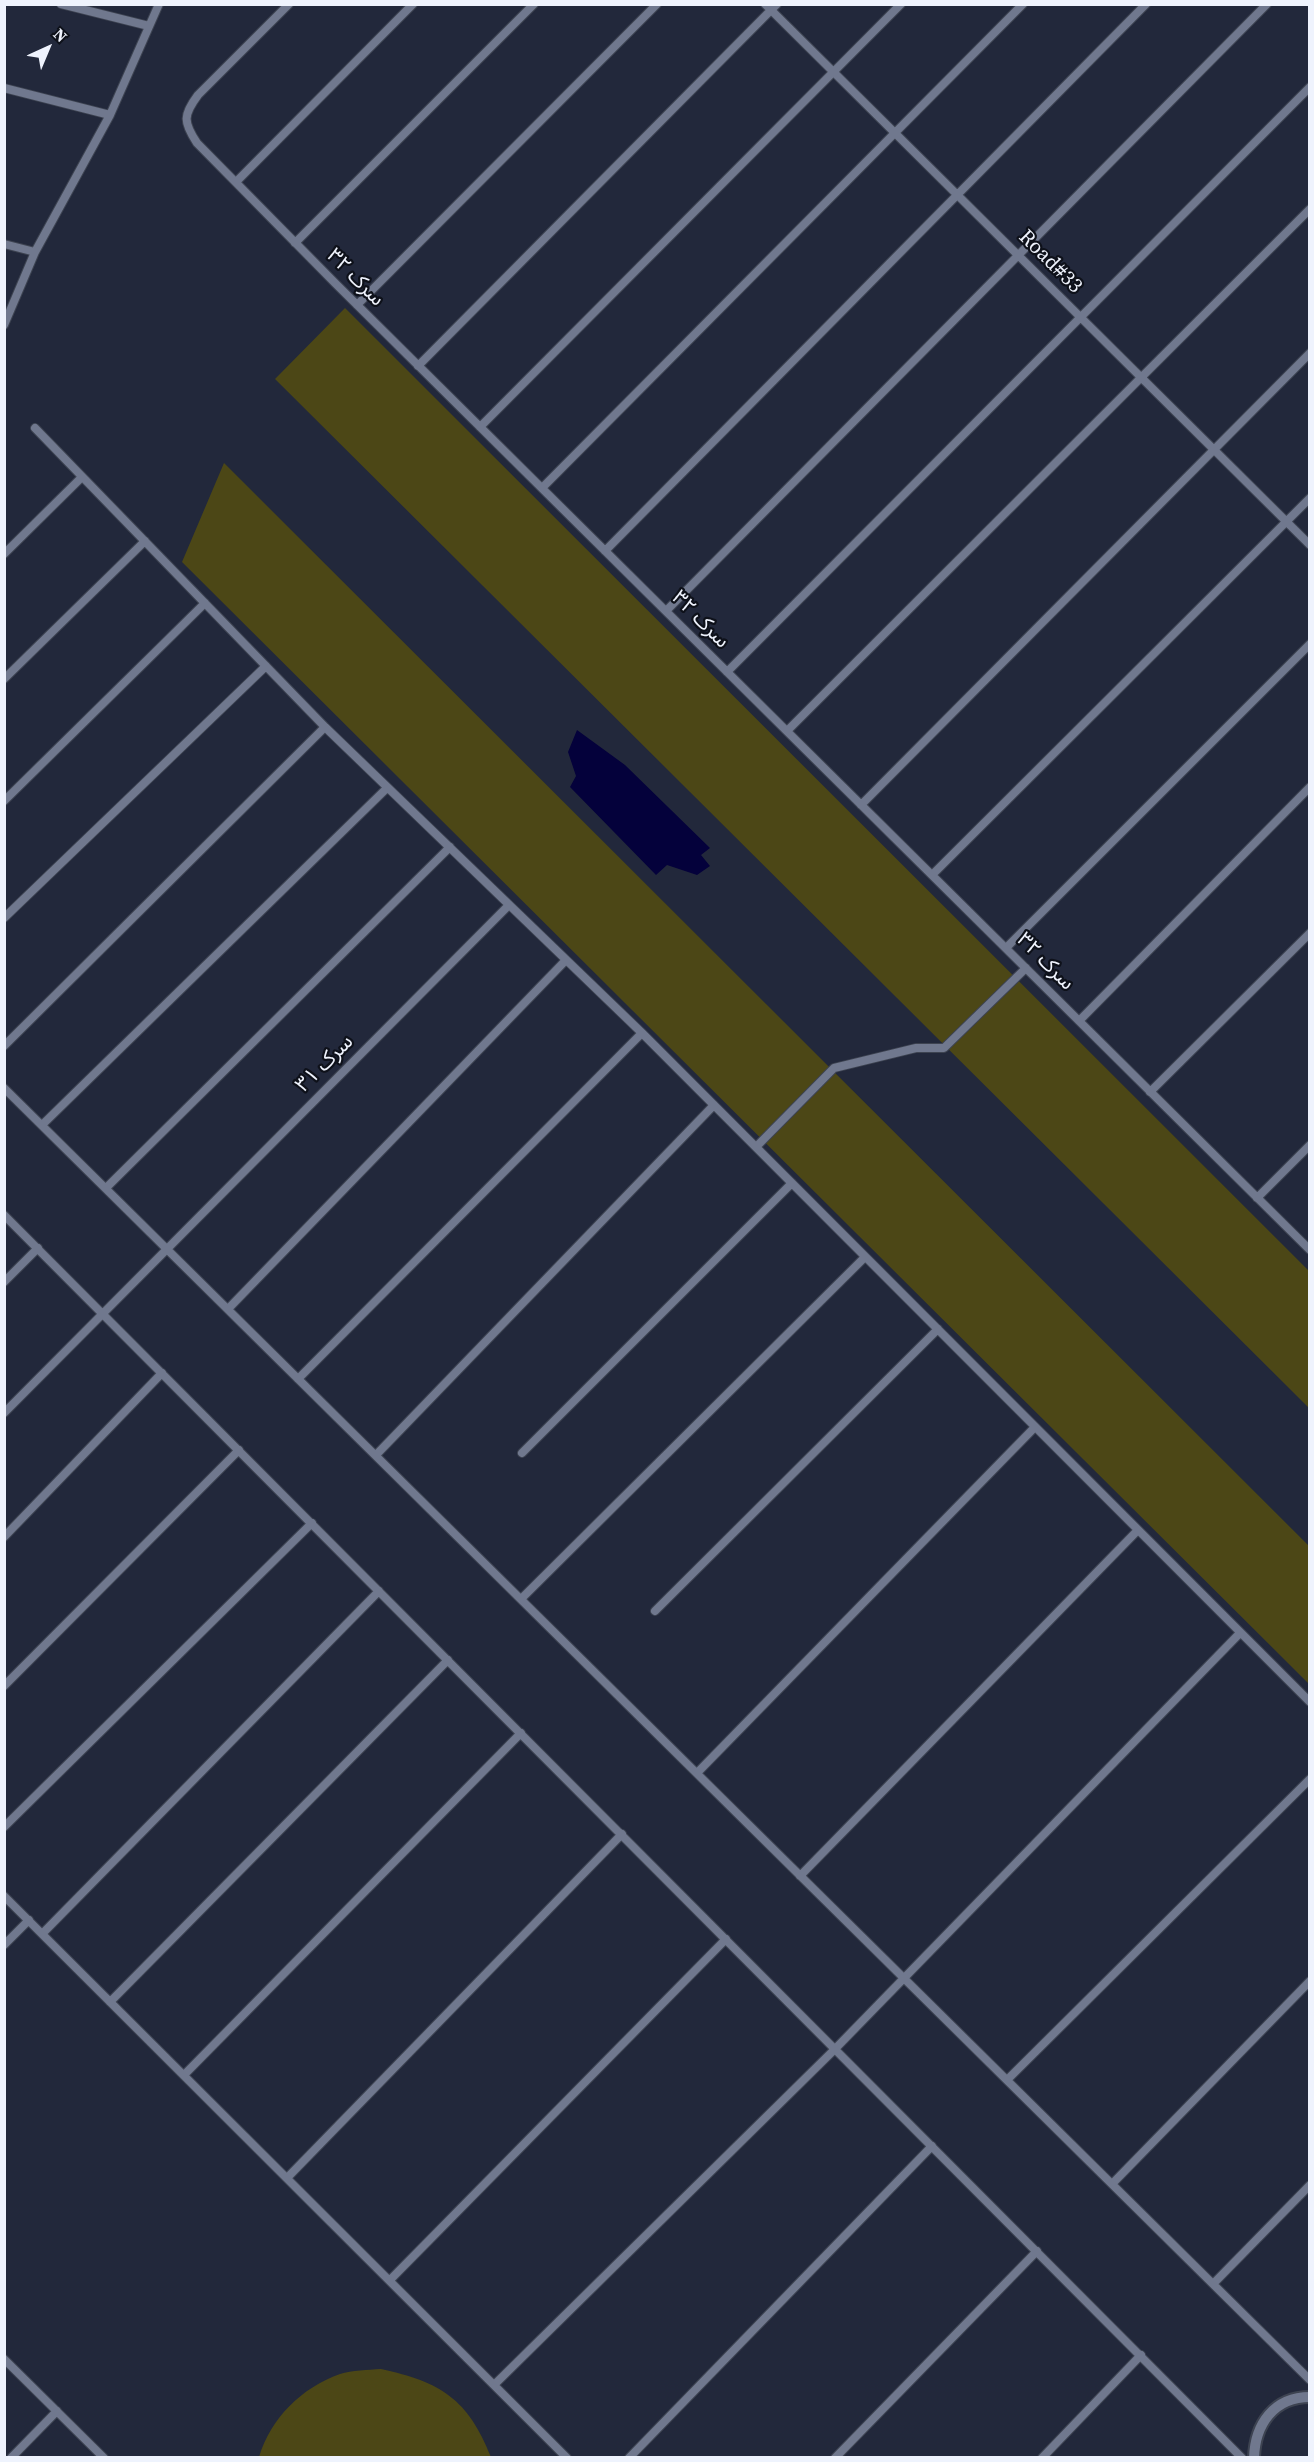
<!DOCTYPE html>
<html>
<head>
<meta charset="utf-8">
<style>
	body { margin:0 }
	#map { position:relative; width:1314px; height:2462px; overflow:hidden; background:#22283b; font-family:"Source Serif 4",serif }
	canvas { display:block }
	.frame { position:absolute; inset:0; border:6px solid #eff3fd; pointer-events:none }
	.north { position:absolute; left:18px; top:18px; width:60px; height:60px; -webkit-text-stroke:4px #0e111a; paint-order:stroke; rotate:44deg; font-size:16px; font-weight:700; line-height:24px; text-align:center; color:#eff3fd }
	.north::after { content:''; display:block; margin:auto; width:21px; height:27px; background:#eff3fd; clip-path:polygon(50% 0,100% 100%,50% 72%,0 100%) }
</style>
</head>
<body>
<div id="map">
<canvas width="1314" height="2462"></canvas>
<div class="frame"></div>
<div class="north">N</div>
</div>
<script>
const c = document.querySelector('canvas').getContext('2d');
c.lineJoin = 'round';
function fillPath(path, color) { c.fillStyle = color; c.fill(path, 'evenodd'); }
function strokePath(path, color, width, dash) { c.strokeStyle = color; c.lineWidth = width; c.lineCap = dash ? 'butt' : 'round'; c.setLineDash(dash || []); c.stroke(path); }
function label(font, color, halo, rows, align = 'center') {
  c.font = font + ' "Source Serif 4","Noto Sans Arabic",serif'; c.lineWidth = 4.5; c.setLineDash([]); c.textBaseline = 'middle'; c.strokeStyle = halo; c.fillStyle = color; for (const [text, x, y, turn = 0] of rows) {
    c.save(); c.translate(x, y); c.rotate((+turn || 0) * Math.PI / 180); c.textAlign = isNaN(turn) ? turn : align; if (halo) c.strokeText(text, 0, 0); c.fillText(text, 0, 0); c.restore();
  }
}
fillPath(new Path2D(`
	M345 308 1309 1271V1408L275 379Z
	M224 463 1309 1546V1684L182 562Z
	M381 2369C441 2382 468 2399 491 2457H259C271 2418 301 2388 340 2374 352 2370 368 2370 381 2369Z`), '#4c4716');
fillPath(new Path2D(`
	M577 730 625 765 710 848 701 855 710 866 697 875 667 865 656 875 570 787 576 776 568 752Z`), '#04013b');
const street = new Path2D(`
	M61 4 149 26
	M289 4 198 95C183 115 183 122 197 143L335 283 1310 1250
	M765 4 1310 545
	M4 88 110 115 35 252 4 325
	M110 115 159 4
	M236 182 413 4
	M295 243 534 4
	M4 244 35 252
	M357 305 657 4
	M418 366 777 4
	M480 427 901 4
	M35 428 325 727 642 1033 1310 1702
	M542 488 1023 4
	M605 551 1146 4
	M4 554 82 477
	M666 611 1267 4
	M727 672 1310 87
	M4 679 145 541
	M787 731 1310 209
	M4 801 205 603
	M861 805 1310 353
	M932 875 1310 498
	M4 918 266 666
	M1006 948 1310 644
	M1079 1021 1310 787
	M4 1046 325 727
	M4 1088 1310 2380
	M1150 1092 1310 933
	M42 1125 387 788
	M756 1147 834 1068 916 1048H944L1026 968
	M106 1188 450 847
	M1257 1198 1310 1145
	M4 1215 1242 2458
	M4 1282 38 1248
	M228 1309 566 960
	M298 1379 642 1033
	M4 1413 509 905
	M522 1453 792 1183
	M376 1455 714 1105
	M4 1537 162 1373
	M521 1599 865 1257
	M655 1611 938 1329
	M4 1686 239 1450
	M697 1773 1035 1427
	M4 1827 312 1523
	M800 1876 1138 1530
	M4 1896 567 2458
	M42 1934 379 1591
	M4 1945 29 1920
	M110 2002 448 1660
	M184 2075 521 1733
	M1007 2080 1310 1779
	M287 2178 622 1834
	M1112 2184 1310 1981
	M390 2280 726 1939
	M1213 2284 1310 2185
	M4 2359 104 2458
	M494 2385 835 2049 1240 1633
	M11 2458 57 2411
	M629 2458 932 2146
	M835 2458 1037 2251
	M1042 2458 1141 2355`);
const secondary = new Path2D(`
	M1254 2458C1255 2424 1274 2397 1310 2397`);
strokePath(street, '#3d4351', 10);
strokePath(secondary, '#3d4351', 14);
strokePath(street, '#70788e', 8);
strokePath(secondary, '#70788e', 10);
label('21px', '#eff3fd', '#0e111a', [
	["Road#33",1050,262,45],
	["سرک ۳۲",355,278,45],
	["سرک ۳۲",700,620,45],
	["سرک ۳۲",1045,962,45],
	["سرک ۳۱",325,1064,-45]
]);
</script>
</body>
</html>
